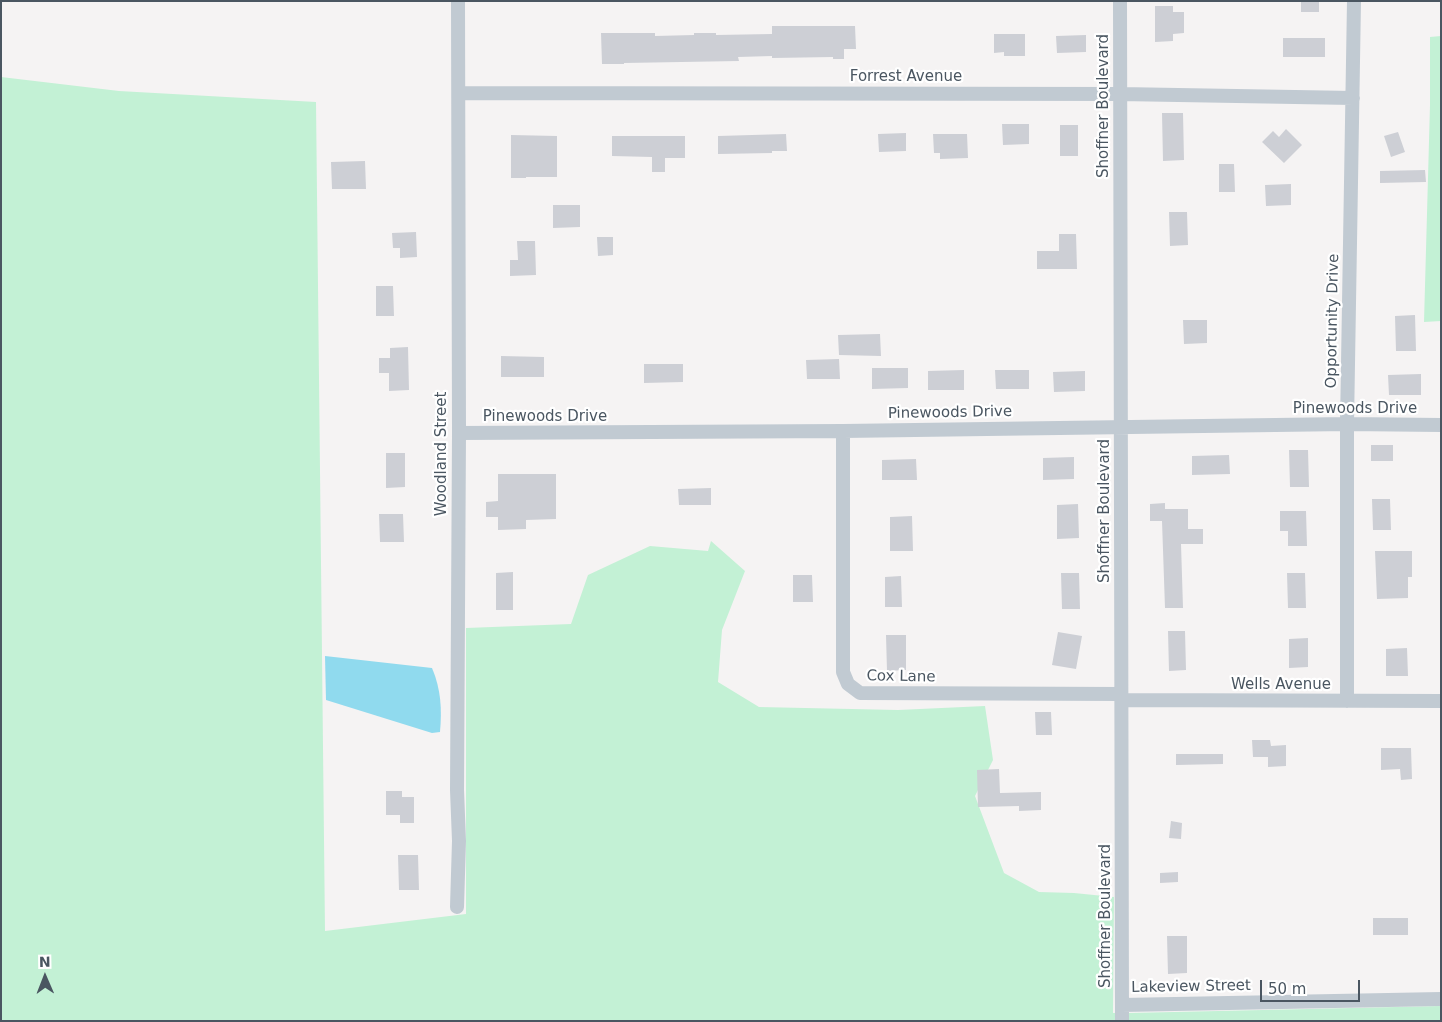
<!DOCTYPE html>
<html>
<head>
<meta charset="utf-8">
<style>
	body { margin:0 }
	#map { position:relative; width:1442px; height:1022px; overflow:hidden; background:#f5f3f3; font-family:"DejaVu Sans",sans-serif }
	canvas { display:block }
	.frame { position:absolute; inset:0; border:2px solid #4a5661; pointer-events:none }
	.north { position:absolute; left:20px; top:952px; width:50px; height:50px; -webkit-text-stroke:4px #fff; paint-order:stroke; rotate:359deg; font-size:14px; font-weight:700; line-height:20px; text-align:center; color:#4a5661 }
	.north::after { content:''; display:block; margin:auto; width:18px; height:22px; background:#4a5661; clip-path:polygon(50% 0,100% 100%,50% 72%,0 100%) }
	.scale { position:absolute; left:1260px; top:980px; width:100px; height:22px; box-sizing:border-box; border:2px solid #4a5661; border-top:0; padding-left:6px; font-size:15px; line-height:18px; white-space:nowrap; color:#4a5661; -webkit-text-stroke:4px #fff; paint-order:stroke }
</style>
</head>
<body>
<div id="map">
<canvas width="1442" height="1022"></canvas>
<div class="frame"></div>
<div class="north">N</div>
<div class="scale">50 m</div>
</div>
<script>
const c = document.querySelector('canvas').getContext('2d');
c.lineJoin = 'round';
function fillPath(path, color) { c.fillStyle = color; c.fill(path, 'evenodd'); }
function strokePath(path, color, width, dash) { c.strokeStyle = color; c.lineWidth = width; c.lineCap = dash ? 'butt' : 'round'; c.setLineDash(dash || []); c.stroke(path); }
function label(font, color, halo, rows, align = 'center') {
  c.font = font + ' "DejaVu Sans",sans-serif'; c.lineWidth = 4.5; c.setLineDash([]); c.textBaseline = 'middle'; c.strokeStyle = halo; c.fillStyle = color; for (const [text, x, y, turn = 0] of rows) {
    c.save(); c.translate(x, y); c.rotate((+turn || 0) * Math.PI / 180); c.textAlign = isNaN(turn) ? turn : align; if (halo) c.strokeText(text, 0, 0); c.fillText(text, 0, 0); c.restore();
  }
}
fillPath(new Path2D(`
	M1441 36V321L1424 322 1430 105V37Z
	M1 77 119 91 316 102 325 931 466 914V628L571 624 588 575 650 546 708 551 711 541 745 571 722 630 718 682 759 707 898 710 985 706 993 760 975 796 1004 873 1039 892 1074 893 1114 897 1113 1013H1116V1021H1Z
	M1441 1006V1021H1129V1013Z`), '#c3f1d5');
fillPath(new Path2D(`
	M325 656 432 668C441 689 442 709 440 732L432 733 326 700Z`), '#90daee');
fillPath(new Path2D(`
	M1301 1H1319V12H1301Z
	M1155 6H1173V12H1184V33L1173 34V41L1155 42Z
	M772 26H855L856 49H844V59H833V57L772 58V56L738 57 739 61 624 63V64H602L601 33H655V36L694 35V33H716V35L772 34Z
	M994 34H1025V56H1004V52L994 53Z
	M1086 35V52L1057 53 1056 36Z
	M1283 38H1325V57H1283Z
	M1162 113H1183L1184 160 1163 161Z
	M1002 124H1029V144L1003 145Z
	M1060 125H1078V156H1060Z
	M1286 129 1302 145 1284 163 1262 142 1273 131 1279 137Z
	M1398 132 1405 152 1391 157 1384 136Z
	M906 133V151L879 152 878 134Z
	M786 134 787 151H772V153L718 154V136Z
	M933 134H967L968 158 940 159V153H934Z
	M511 135 557 136V177H526V178H511Z
	M612 136H685V158H665V172H652V157L612 156Z
	M365 161 366 189H332L331 162Z
	M1219 164H1234L1235 192H1219Z
	M1425 170 1426 182 1380 183V171Z
	M1291 184V205L1266 206 1265 185Z
	M553 205H580V227L553 228Z
	M1169 212H1187L1188 245 1170 246Z
	M416 232 417 257 400 258V248H393L392 233Z
	M1059 234H1076L1077 269H1037V251H1059Z
	M597 237H613V255L598 256Z
	M517 241H535L536 275 510 276V260H518Z
	M376 286H393L394 316H376Z
	M1415 315 1416 351H1396L1395 316Z
	M1183 320H1207V343L1184 344Z
	M880 334 881 356 839 355 838 335Z
	M408 347 409 390 389 391V373H379V358H390V348Z
	M501 356 544 357V377H501Z
	M839 359 840 379H807L806 360Z
	M644 364H683V382L644 383Z
	M872 368H908V388L872 389Z
	M964 370V390H928V371Z
	M995 370H1029V389H996Z
	M1085 371V391L1054 392 1053 372Z
	M1421 374V395H1389L1388 375Z
	M1371 445H1393V461H1371Z
	M1289 450H1308L1309 487H1290Z
	M386 453H405V487L386 488Z
	M1229 455 1230 474 1192 475V456Z
	M1074 457V479L1043 480V458Z
	M916 459 917 480H882V460Z
	M498 474H556V519L526 520V529L498 530V517H486V502L498 501Z
	M711 488V505H679L678 489Z
	M1372 499H1390L1391 530H1373Z
	M1165 503V509H1188V529H1203V544H1181L1183 608H1165L1162 521H1150V504Z
	M1078 504 1079 538 1057 539V505Z
	M1280 511H1306L1307 546H1288V531H1280Z
	M379 514H403L404 542H380Z
	M912 516 913 551H890V517Z
	M1375 551H1412V577H1408V598L1377 599Z
	M513 572V610H496V573Z
	M1061 573H1079L1080 609H1062Z
	M1287 573H1305L1306 608H1288Z
	M793 575H812L813 602H793Z
	M901 576 902 607H885V577Z
	M1168 631H1185L1186 670 1169 671Z
	M1058 632 1082 636 1076 669 1052 665Z
	M886 635H906V670L887 671Z
	M1308 638V667L1289 668V639Z
	M1407 648 1408 676H1386V649Z
	M1035 712H1051L1052 735H1036Z
	M1252 740H1270L1271 746 1286 745V766L1268 767V757H1253Z
	M1381 748H1411L1412 779 1401 780 1400 769 1381 770Z
	M1176 754H1223V764L1176 765Z
	M999 769 1000 793 1041 792V810L1019 811V806L978 807 977 770Z
	M386 791H402V797H414V823H400V815H386Z
	M1171 821 1182 823 1181 839 1169 838Z
	M398 855H418L419 890H399Z
	M1178 872V882L1160 883V873Z
	M1373 918H1408V935H1373Z
	M1167 936H1187V973L1168 974Z`), '#cdcfd5');
strokePath(new Path2D(`
	M1120 1 1122 1021
	M459 93 1120 94 1353 98
	M843 431V672L848 684 860 693 1121 694
	M459 433 843 431 1347 424 1441 425
	M1122 700 1441 701
	M1347 701V424L1354 1
	M457 907 459 841 457 790 459 433 458 1
	M1122 1005 1441 999`), '#c1cad2', 14);
label('15px', '#4a5661', '#fff', [
	["Forrest Avenue",906,77],
	["Shoffner Boulevard",1104,106,-90],
	["Opportunity Drive",1333,321,-89],
	["Pinewoods Drive",1355,409],
	["Pinewoods Drive",950,413,-1],
	["Pinewoods Drive",545,417],
	["Woodland Street",442,454,-90],
	["Shoffner Boulevard",1105,511,-90],
	["Cox Lane",901,677,1],
	["Wells Avenue",1281,685],
	["Shoffner Boulevard",1106,916,-90],
	["Lakeview Street",1191,987,-1]
]);
</script>
</body>
</html>
